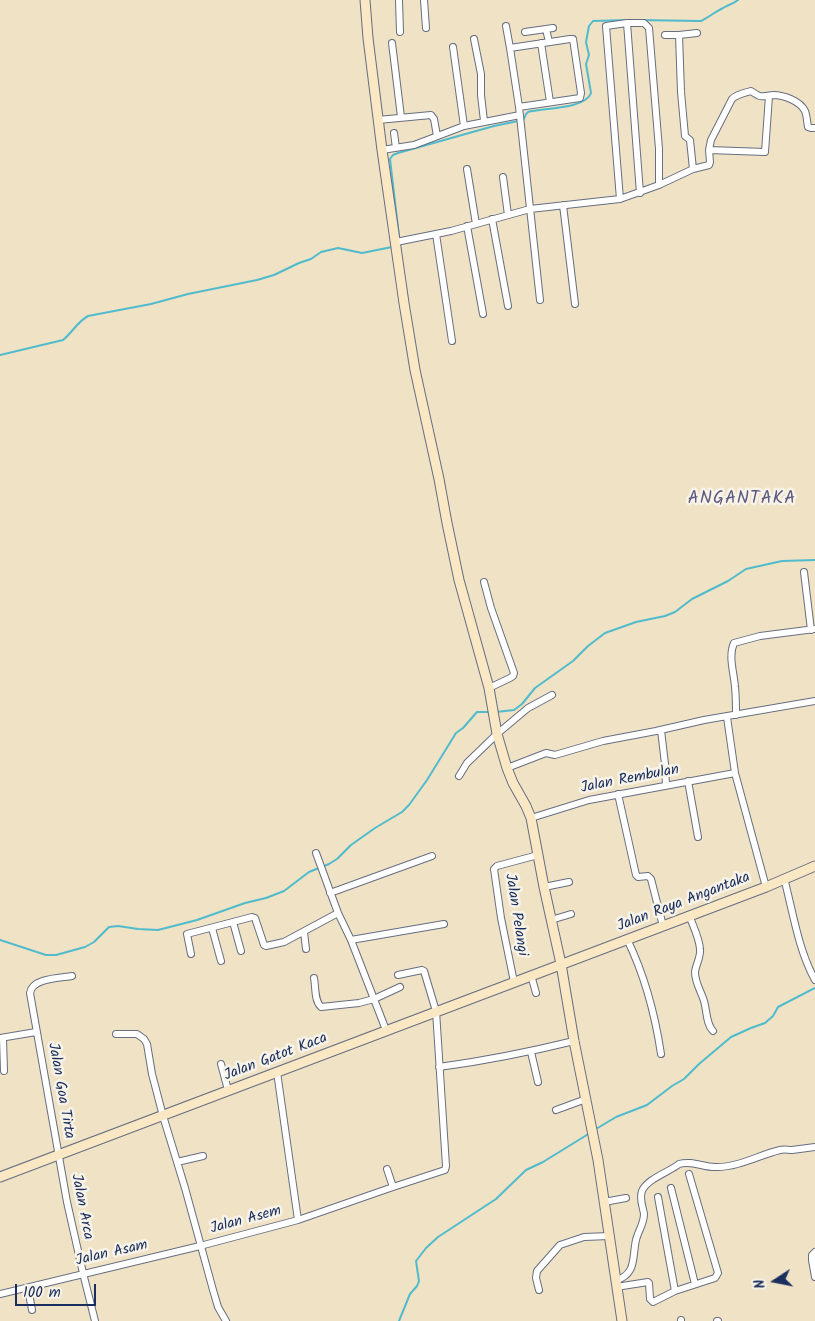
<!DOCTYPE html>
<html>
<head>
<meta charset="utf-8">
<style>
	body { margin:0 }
	#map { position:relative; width:815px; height:1321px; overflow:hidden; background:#f0e2c5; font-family:Kalam,sans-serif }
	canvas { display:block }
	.north { position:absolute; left:750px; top:1256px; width:50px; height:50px; -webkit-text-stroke:4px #f7f3e8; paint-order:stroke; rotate:259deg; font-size:14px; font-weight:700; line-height:20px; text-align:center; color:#1b2f5e }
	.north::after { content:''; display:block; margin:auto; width:18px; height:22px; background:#1b2f5e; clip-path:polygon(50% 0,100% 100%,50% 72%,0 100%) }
	.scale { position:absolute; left:15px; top:1284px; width:81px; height:22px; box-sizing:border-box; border:2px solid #1b2f5e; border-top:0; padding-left:6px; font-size:15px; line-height:18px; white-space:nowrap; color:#1b2f5e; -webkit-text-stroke:4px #f7f3e8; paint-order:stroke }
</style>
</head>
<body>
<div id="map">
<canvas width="815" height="1321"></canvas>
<div class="north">N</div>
<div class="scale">100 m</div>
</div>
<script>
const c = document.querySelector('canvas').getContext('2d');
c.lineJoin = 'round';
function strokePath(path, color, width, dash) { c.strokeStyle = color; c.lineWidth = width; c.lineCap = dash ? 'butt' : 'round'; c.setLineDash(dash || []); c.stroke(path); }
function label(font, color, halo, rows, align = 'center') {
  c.font = font + ' Kalam,sans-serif'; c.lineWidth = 5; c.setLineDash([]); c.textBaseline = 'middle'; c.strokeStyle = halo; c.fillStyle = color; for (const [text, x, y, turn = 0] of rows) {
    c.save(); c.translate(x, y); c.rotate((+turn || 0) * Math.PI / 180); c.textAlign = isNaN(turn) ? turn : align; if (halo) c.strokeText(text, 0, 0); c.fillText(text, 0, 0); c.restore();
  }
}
strokePath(new Path2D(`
	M637 20 701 21C709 17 715 12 723 8 728 5 733 4 738 0
	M523 120 524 119 526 114 528 112C543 108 586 109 591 93L586 64 589 55 586 42 589 26 593 21 627 20
	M399 236 390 159 393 155 398 153 494 126 518 121
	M0 355 63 340C72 333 77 322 88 316L151 304 188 294 257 280 274 275 299 263 311 259 321 252 338 248 362 253 392 247
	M496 712 514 710 522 704 535 688 573 661 588 646 605 633 636 622 665 616 675 612 692 599 728 581 746 569 782 561 815 560
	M0 940 46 955H56L85 947 94 942 109 927 118 926 138 929 158 930 197 920 245 903 266 898 284 891 309 872 329 864 337 859 351 845 375 828 402 812 409 805 427 780 456 733 463 728 477 712H489
	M596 1129 616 1117 647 1105 672 1086 684 1079 699 1064 731 1037 751 1028 765 1023 773 1016 778 1007 815 988
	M399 1321 410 1294 417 1286 419 1281 416 1261 426 1248 438 1237 496 1199 526 1170 543 1162 590 1133`), '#50bbcc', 2);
const minor = new Path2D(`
	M399 0 400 32
	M424 0 426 28
	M627 23 640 193
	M506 26 510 48
	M525 32 546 29
	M665 35H679L681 92 685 136 690 140 693 169
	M679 35 697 33
	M474 39 481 74V95L484 121
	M549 42 546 29 553 28
	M392 43 401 117
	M541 43 550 102
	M453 47 464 126
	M519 107 580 98 581 93 573 39H570L510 48 519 107 540 300
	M378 120 431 115 434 119 437 136
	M394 133 396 148
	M382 150 414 145 464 126 520 115
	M709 150 765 152 769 96
	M467 169 476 224
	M503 177 508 215
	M620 199 606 26 627 23H644L649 28 659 149V185
	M563 205 575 304
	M492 219 508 306
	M467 226 483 314
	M436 234 452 341
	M396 242 451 231 530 209 620 199 659 185 693 169 709 165 710 162 709 150 711 140 732 99C737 94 744 93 751 91 763 99 760 96 773 95 784 95 800 101 805 111 807 116 807 122 808 127L811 128H815
	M804 572 811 630
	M484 582 491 608 514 673 513 676 510 678 489 688
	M736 715C736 706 736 696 735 687 734 673 728 656 734 643L760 636 815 629
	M727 717 735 773 766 887
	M661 730 665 764 666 785
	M507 768 546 753 555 755 603 741 656 731 704 720 815 701
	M459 776 467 763 497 734 528 708 552 695
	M688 781 698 837
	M618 794 636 875 638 877 648 876 651 879 663 926
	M531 818 589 800 735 773
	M316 853 338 913 351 940 386 1030
	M784 878C793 912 798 949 815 980
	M544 887 569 882
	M330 893 432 856
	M689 915C693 926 699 937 700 949 701 957 696 964 695 972 695 983 701 991 704 1001 707 1011 706 1024 713 1031
	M551 920 571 914
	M233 922 241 951
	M212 928 221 961
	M304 932 306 949
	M627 939C645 976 655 1014 661 1054
	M351 940 444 924
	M191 954 187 934 252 917 255 918 264 945 266 946 284 942 338 913
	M531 975 536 993
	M72 976C60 978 32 978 30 993L67 1202 83 1273 95 1321
	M314 978C316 988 314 1000 321 1007L359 1003 374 999 400 987
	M514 982 501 918 494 869 497 866 538 855
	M116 1034H137L144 1039 147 1044 152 1074 163 1116 185 1188 213 1290 218 1307 226 1321
	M0 1038 36 1032
	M3 1038 4 1071
	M531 1052 538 1082
	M221 1064 228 1090
	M439 1067C484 1061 529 1052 574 1041
	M277 1072 298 1220
	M556 1110 586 1099
	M177 1162 203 1156
	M387 1169 393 1187
	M671 1188 695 1284
	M604 1202 626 1198
	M815 1252 812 1255V1260L815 1277
	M615 1281C637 1274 632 1258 636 1240 638 1231 644 1224 644 1214 643 1207 639 1199 642 1191 647 1179 669 1172 679 1164 693 1160 704 1168 717 1167 739 1167 759 1155 780 1150 784 1149 788 1150 792 1150 800 1149 807 1148 815 1147
	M616 1287 648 1282 649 1283 650 1299 653 1302 675 1291 658 1197
	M28 1288 32 1310
	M539 1290 536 1278 537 1271 560 1245 584 1237 609 1236
	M675 1291 715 1278 718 1273 689 1174
	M0 1294 200 1246 298 1220 393 1187 445 1170 446 1166 436 1011 424 971 422 970 398 975
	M681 1320V1321
	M717 1321H718`);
const secondary = new Path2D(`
	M365 0 368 38 382 150 404 303 415 370 439 479 447 523 459 580 489 688 497 734 507 768 513 783 526 806 531 818 544 887 561 964 574 1041 598 1160 622 1321
	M0 1177 766 887 815 866`);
strokePath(minor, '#666e82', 8);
strokePath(secondary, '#666e82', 11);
strokePath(minor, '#fff', 6);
strokePath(secondary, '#fae7c3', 9);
label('15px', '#1b2f5e', '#f7f3e8', [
	["Jalan Rembulan",630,780,-11],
	["Jalan Raya Angantaka",684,903,-21],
	["Jalan Pelangi",515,915,81],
	["Jalan Gatot Kaca",276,1058,-21],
	["Jalan Goa Tirta",60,1091,80],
	["Jalan Arca",81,1207,79],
	["Jalan Asem",246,1221,-15],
	["Jalan Asam",112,1254,-13]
]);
c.letterSpacing = '1px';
label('18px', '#5d597f', '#f7f3e8', [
	["ANGANTAKA",742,500]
]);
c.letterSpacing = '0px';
</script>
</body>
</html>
